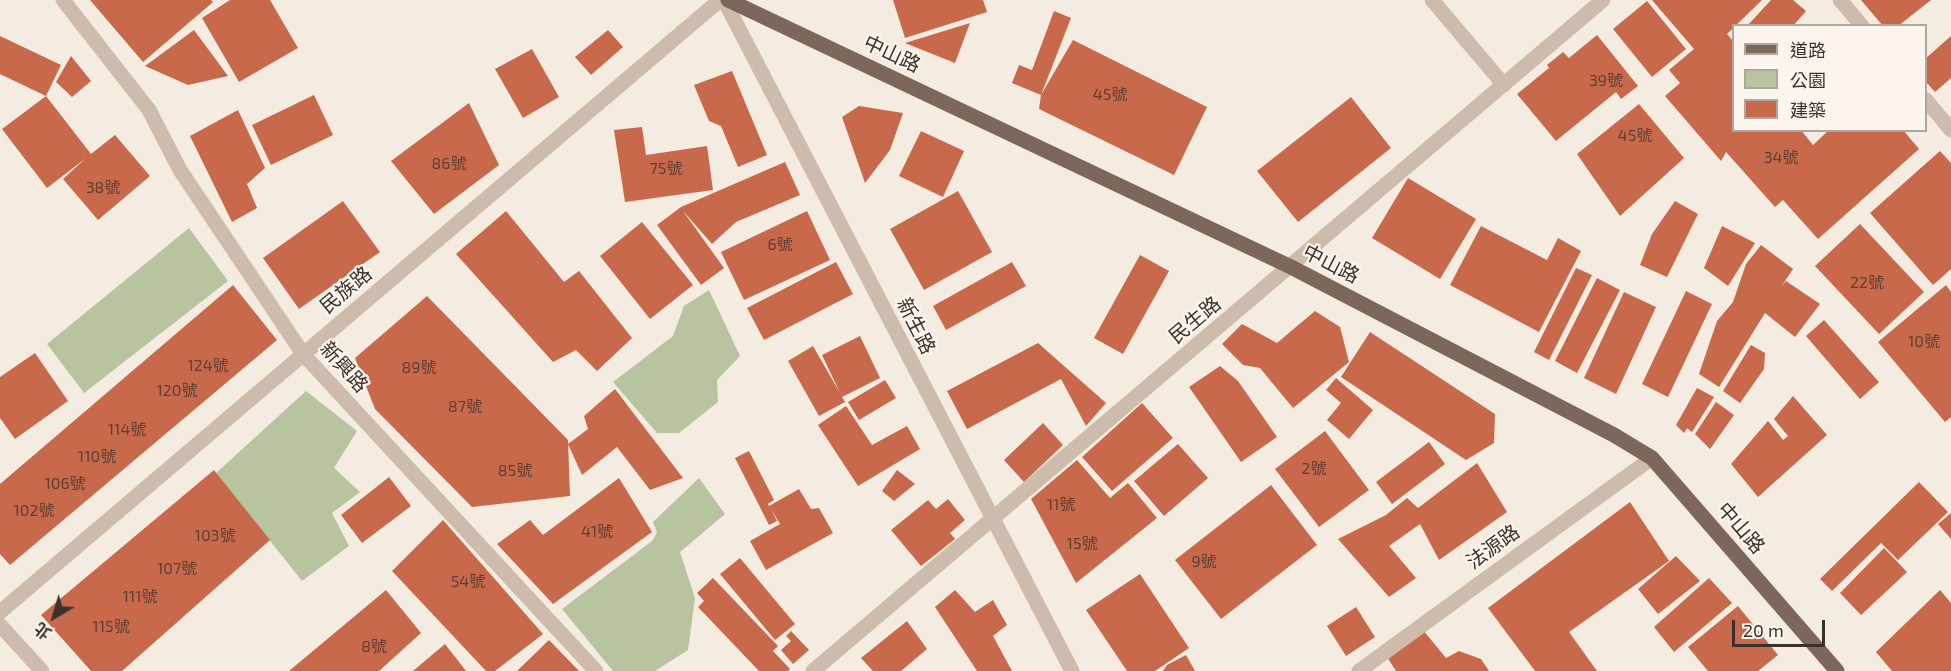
<!DOCTYPE html>
<html>
<head>
<meta charset="utf-8">
<style>
	body { margin:0 }
	#map { position:relative; width:1951px; height:671px; overflow:hidden; background:#f4ebe1; font-family:"Exo 2","Noto Sans TC",sans-serif }
	canvas { display:block }
	.legend { position:absolute; left:1732px; top:24px; width:195px; height:108px; box-sizing:border-box; background:#fbf5ee; border:2px solid #aea6a0; margin:0; padding:8px 10px; list-style:none; font-size:18px; color:#3b302b }
	.legend li { display:flex; align-items:center; gap:12px; height:30px }
	.legend b { width:30px; border:2px solid #aea6a0 }
	.north { position:absolute; left:24px; top:587px; width:60px; height:60px; -webkit-text-stroke:4px #fbf5ee; paint-order:stroke; rotate:218deg; font-size:16px; font-weight:700; line-height:24px; text-align:center; color:#3b302b }
	.north::after { content:''; display:block; margin:auto; width:21px; height:27px; background:#3b302b; clip-path:polygon(50% 0,100% 100%,50% 72%,0 100%) }
	.scale { position:absolute; left:1732px; top:620px; width:93px; height:27px; box-sizing:border-box; border:3px solid #3b302b; border-top:0; padding-left:8px; font-size:18px; line-height:21px; white-space:nowrap; color:#3b302b; -webkit-text-stroke:4px #fbf5ee; paint-order:stroke }
</style>
</head>
<body>
<div id="map">
<canvas width="1951" height="671"></canvas>
<ul class="legend">
<li><b style="height:8px;background:#7d675c"></b>道路</li>
<li><b style="height:16px;background:#b8c4a0"></b>公園</li>
<li><b style="height:16px;background:#c8694b"></b>建築</li>
</ul>
<div class="north">北</div>
<div class="scale">20 m</div>
</div>
<script>
const c = document.querySelector('canvas').getContext('2d');
c.lineJoin = 'round';
function fillPath(path, color) { c.fillStyle = color; c.fill(path, 'evenodd'); }
function strokePath(path, color, width, dash) { c.strokeStyle = color; c.lineWidth = width; c.lineCap = dash ? 'butt' : 'round'; c.setLineDash(dash || []); c.stroke(path); }
function label(font, color, halo, rows, align = 'center') {
  c.font = font + ' "Exo 2","Noto Sans TC",sans-serif'; c.lineWidth = 4.5; c.setLineDash([]); c.textBaseline = 'middle'; c.strokeStyle = halo; c.fillStyle = color; for (const [text, x, y, turn = 0] of rows) {
    c.save(); c.translate(x, y); c.rotate((+turn || 0) * Math.PI / 180); c.textAlign = isNaN(turn) ? turn : align; if (halo) c.strokeText(text, 0, 0); c.fillText(text, 0, 0); c.restore();
  }
}
fillPath(new Path2D(`
	M189 228 228 281 84 393 47 344Z
	M709 290 740 356 717 380 718 402 679 433H657L613 382 673 336 684 306Z
	M306 391 357 431 334 468 360 492 332 513 349 546 302 581 216 473Z
	M699 478 725 514 680 552 695 598 688 650 655 671H613L562 609 652 541 657 533 653 522Z`), '#b8c4a0');
fillPath(new Path2D(`
	M90 0H211L213 2 143 62Z
	M230 0H270L298 48 239 82 202 18Z
	M893 0H983L987 12 905 38Z
	M1652 0H1762L1727 34 1734 42V130H1801L1813 145 1829 130H1903L1919 149 1818 239 1783 200 1775 207 1726 152 1721 161 1665 96 1680 83 1669 70 1694 49Z
	M1771 0H1793L1806 11 1793 26H1747Z
	M1861 0H1931L1898 26H1883Z
	M1647 1 1686 49 1652 77 1613 29Z
	M1054 11 1071 18 1041 95 1073 40 1207 107 1174 175 1039 109 1041 95 1012 83 1019 65 1032 70Z
	M970 23 955 63 905 43Z
	M194 30 228 76 188 85 145 66Z
	M608 30 623 47 591 75 575 57Z
	M1597 35 1638 86 1621 99 1616 92 1556 141 1517 94 1549 68 1547 65 1563 52 1569 58Z
	M0 36 61 65 46 96 0 74Z
	M1951 36V78L1935 92 1926 82V58Z
	M532 49 559 97 523 118 495 69Z
	M71 56 91 81 72 97 56 82Z
	M732 71 767 155 738 167 721 126 709 121 694 85Z
	M314 95 333 135 271 165 252 125Z
	M46 96 91 154 115 135 150 176 98 220 63 179 86 158 47 188 2 129Z
	M1351 97 1391 148 1298 222 1257 171Z
	M469 103 499 165 434 214 391 161Z
	M1639 104 1684 158 1620 216 1577 154Z
	M859 106 903 113 890 150 865 183 842 117Z
	M238 110 265 168 247 184 257 208 232 222 190 136Z
	M642 127 646 155 707 146 713 190 625 202 614 130Z
	M921 131 964 151 943 197 899 176Z
	M1940 151 1951 163V269L1933 285 1870 213Z
	M785 162 800 195 736 222 712 244 683 211 724 268 701 285 657 225 681 207Z
	M1408 178 1476 219 1440 279 1372 238Z
	M958 191 992 252 924 290 890 229Z
	M343 201 380 252 299 309 263 258Z
	M1675 201 1698 214 1667 277 1640 265 1652 234Z
	M506 211 564 282 579 271 632 338 597 371 576 350 553 362 456 254Z
	M807 211 830 260 744 300 721 252Z
	M642 222 693 285 650 319 600 256Z
	M1860 224 1924 292 1879 334 1815 266Z
	M1481 226 1547 260 1558 238 1581 251 1539 332 1450 285Z
	M1722 226 1755 243 1728 286 1704 268Z
	M1761 245 1793 269 1781 287 1786 281 1820 304 1795 337 1765 313 1719 387 1699 374 1717 321 1733 302 1746 264Z
	M1140 255 1169 271 1123 354 1094 338Z
	M836 262 853 294 764 340 747 308Z
	M1012 262 1026 286 946 330 933 306Z
	M1576 268 1592 275 1549 360 1534 352Z
	M1597 278 1620 290 1577 373 1555 361Z
	M233 285 277 340 10 565 0 554V484Z
	M1946 285 1951 292V417L1945 422 1878 342Z
	M1686 291 1712 304 1668 397 1642 384Z
	M1624 292 1656 307 1616 394 1584 378Z
	M427 296 568 440 570 496 472 507 375 409 355 358Z
	M1315 311 1340 327 1349 362 1293 408 1260 368 1243 365 1222 344 1242 324 1277 343Z
	M1824 320 1879 382 1860 399 1806 336Z
	M1370 332 1495 414 1494 443 1466 460 1341 377Z
	M860 336 880 378 842 397 845 402 819 416 788 361 813 346 840 393 822 355Z
	M1038 343 1106 403 1086 426 1061 379 967 429 947 391Z
	M1751 345 1765 353 1764 369 1740 403 1723 391Z
	M35 353 68 401 15 439 0 418V377Z
	M1220 366 1238 381 1277 437 1241 462 1189 387Z
	M1336 378 1373 410 1349 439 1327 420 1341 403 1326 390Z
	M885 380 896 398 859 420 848 402Z
	M1697 388 1714 397 1692 432 1687 428 1684 433 1676 425Z
	M615 389 683 478 650 490 617 447 582 475 568 444 588 429 584 416Z
	M1793 396 1827 435 1758 497 1731 464 1768 421 1783 440 1788 436 1774 419Z
	M1716 402 1734 415 1710 449 1695 434Z
	M1142 403 1173 438 1112 491 1082 457Z
	M846 406 872 445 907 426 920 449 858 486 818 425Z
	M1043 423 1063 445 1024 482 1004 460Z
	M1325 431 1369 490 1319 527 1275 469Z
	M1429 442 1445 464 1392 504 1376 482Z
	M1178 444 1208 478 1164 516 1134 481Z
	M749 451 774 500 768 504 769 506 799 489 811 509 819 508 833 533 766 570 750 541 780 524 771 509 777 521 769 525 735 458Z
	M1077 460 1110 498 1128 483 1157 518 1076 583 1031 499Z
	M1477 463 1507 512 1439 560 1420 524 1389 546 1416 578 1389 597 1338 539 1386 515 1407 498 1418 508Z
	M214 470 270 540 122 671H91L41 615Z
	M897 470 915 484 894 501 882 491Z
	M389 477 411 506 362 543 341 515Z
	M619 478 652 532 553 604 497 544 530 520 543 535Z
	M1919 482 1948 512 1898 560 1881 543 1832 591 1820 579Z
	M1271 485 1317 545 1221 619 1175 560Z
	M948 499 965 520 950 533 955 539 921 566 891 530 928 500 936 509Z
	M1630 502 1669 561 1569 632 1597 671H1535L1488 608Z
	M1951 513V539L1938 524Z
	M443 520 543 634 495 671H486L392 571Z
	M1884 548 1907 572 1861 615 1840 593Z
	M1676 556 1700 581 1658 614 1638 589Z
	M740 558 795 624 775 640 720 574Z
	M1140 574 1189 648 1155 671H1127L1086 610Z
	M713 578 778 646 773 651 790 669 788 671H759L698 607 704 601 697 593Z
	M1709 578 1732 603 1674 652 1654 627Z
	M386 590 421 633 379 671H289Z
	M955 590 975 612 993 600 1007 625 993 636 1012 671H977L935 607Z
	M1940 590 1951 603V671H1892L1876 652Z
	M1738 606 1778 655 1758 671H1708L1688 647Z
	M1356 607 1375 637 1346 656 1327 626Z
	M907 621 927 649 901 671H873L861 658Z
	M1423 630 1446 658 1459 651 1481 659 1489 671H1396L1387 657Z
	M791 631 809 650 793 664 781 650 791 641 786 636Z
	M549 640 579 671H517Z
	M445 644 466 671H413Z
	M1186 655 1195 671H1163L1167 665Z`), '#c8694b');
strokePath(new Path2D(`
	M63 0 149 110 180 170 303 354 596 671
	M724 0 1072 671
	M1432 0 1504 85
	M1840 0 1862 26
	M1926 100 1951 130
	M0 612 720 0
	M0 625 42 671
	M813 671 1603 0
	M1359 671 1652 458`), '#cdbbac', 15);
strokePath(new Path2D(`
	M728 0 1291 267 1614 435 1652 458 1837 671`), '#7d675c', 15);
label('16px', '#5e3e33', null, [
	["39號",1606,81],
	["45號",1110,95],
	["45號",1635,136],
	["34號",1781,158],
	["86號",449,164],
	["75號",666,169],
	["38號",103,188],
	["6號",780,245],
	["22號",1867,283],
	["10號",1924,342],
	["124號",208,366],
	["89號",419,368],
	["120號",177,391],
	["87號",465,407],
	["114號",127,430],
	["110號",97,457],
	["2號",1314,469],
	["85號",515,471],
	["106號",65,484],
	["11號",1061,505],
	["102號",34,511],
	["41號",597,532],
	["103號",215,536],
	["15號",1082,544],
	["9號",1204,562],
	["107號",177,569],
	["54號",468,582],
	["111號",140,597],
	["115號",111,627],
	["8號",374,647]
]);
label('20px', '#3b302b', '#fbf5ee', [
	["中山路",892,54,25],
	["中山路",1331,264,27],
	["民族路",346,290,-40],
	["民生路",1195,320,-40],
	["新生路",916,326,63],
	["新興路",344,367,48],
	["中山路",1741,528,49],
	["法源路",1493,547,-36]
]);
</script>
</body>
</html>
